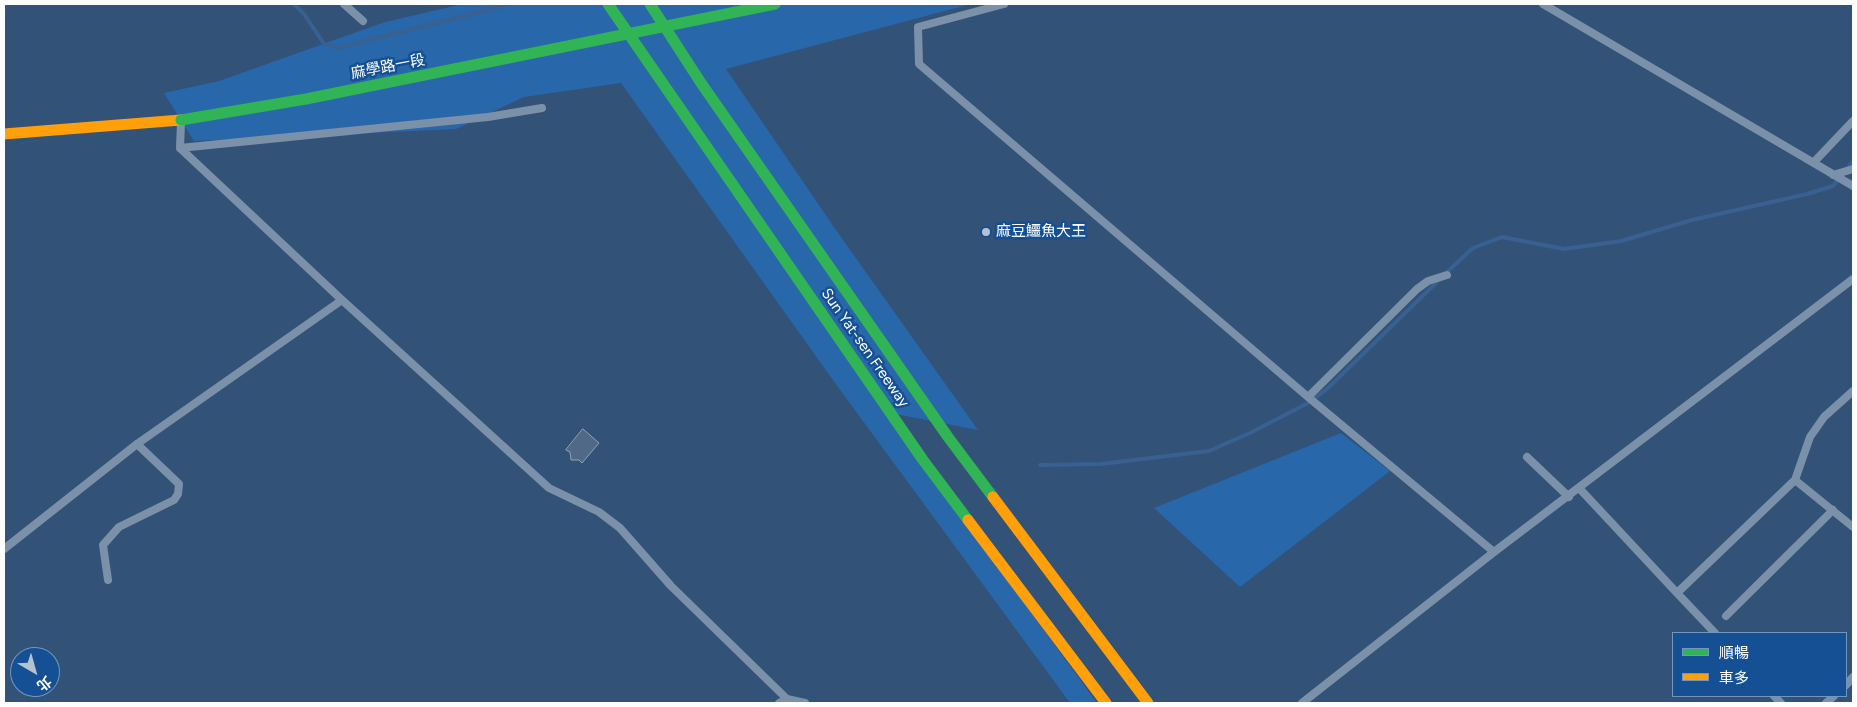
<!DOCTYPE html>
<html>
<head>
<meta charset="utf-8">
<style>
	body { margin:0 }
	#map { position:relative; width:1857px; height:707px; overflow:hidden; background:#325277; font-family:Figtree,"Noto Sans TC",sans-serif }
	canvas { display:block }
	.frame { position:absolute; inset:0; border:5px solid #fff; pointer-events:none }
	.legend { position:absolute; left:1672px; top:632px; width:175px; height:65px; box-sizing:border-box; background:#155094; border:1px solid #7396bf; margin:0; padding:6px 9px; list-style:none; font-size:15px; color:#fff }
	.legend li { display:flex; align-items:center; gap:10px; height:25px }
	.legend b { width:25px; border:1px solid #7396bf }
	.north { position:absolute; left:10px; top:647px; width:50px; height:50px; box-sizing:border-box; background:#155094; border:1px solid #7396bf; border-radius:50%; rotate:142deg; font-size:14px; font-weight:700; line-height:20px; text-align:center; color:#fff }
	.north::after { content:''; display:block; margin:auto; width:18px; height:22px; background:#b7c2cf; clip-path:polygon(50% 0,100% 100%,50% 72%,0 100%) }
</style>
</head>
<body>
<div id="map">
<canvas width="1857" height="707"></canvas>
<div class="frame"></div>
<ul class="legend">
<li><b style="height:6px;background:#30b455"></b>順暢</li>
<li><b style="height:6px;background:#ff9f0a"></b>車多</li>
</ul>
<div class="north">北</div>
</div>
<script>
const c = document.querySelector('canvas').getContext('2d');
c.lineJoin = 'round';
function fillPath(path, color) { c.fillStyle = color; c.fill(path, 'evenodd'); }
function strokePath(path, color, width, dash) { c.strokeStyle = color; c.lineWidth = width; c.lineCap = dash ? 'butt' : 'round'; c.setLineDash(dash || []); c.stroke(path); }
function label(font, color, halo, rows, align = 'center') {
  c.font = font + ' Figtree,"Noto Sans TC",sans-serif'; c.lineWidth = 5; c.setLineDash([]); c.textBaseline = 'middle'; c.strokeStyle = halo; c.fillStyle = color; for (const [text, x, y, turn = 0] of rows) {
    c.save(); c.translate(x, y); c.rotate((+turn || 0) * Math.PI / 180); c.textAlign = isNaN(turn) ? turn : align; if (halo) c.strokeText(text, 0, 0); c.fillText(text, 0, 0); c.restore();
  }
}
fillPath(new Path2D(`
	M463 4H971L726 69 836 230 978 430 885 412 1097 703H1070L835 383 621 83 524 97 456 129 194 141 164 93 219 81 385 22Z
	M1341 433 1390 471 1240 587 1154 508Z`), '#2967ab');
strokePath(new Path2D(`
	M294 4 304 14 324 44 338 48 512 4
	M1847 169 1853 161
	M1446 273 1473 248 1502 237 1564 249 1621 241 1692 220 1807 194 1833 186 1839 178
	M1040 465 1101 464 1209 451 1250 433 1310 402 1328 388 1439 280`), '#386191', 4);
const building = new Path2D(`
	M583 429 599 443 582 463 579 460H571L570 452 566 450Z`);
fillPath(building, '#4f6986');
strokePath(building, '#90a2b8', 1);
strokePath(new Path2D(`
	M344 4 363 21
	M1004 4 918 27 919 64 1308 397 1494 552
	M1543 4 1853 186
	M181 122 180 148 342 300 549 488 599 512 620 528 671 586 787 699 779 703
	M180 148 488 117 542 108
	M1814 162 1853 121
	M1833 175 1853 169
	M1853 391 1824 417 1810 437 1795 480 1853 527
	M1308 397 1417 289 1428 281 1447 275
	M1527 457 1569 497
	M1579 488 1677 593 1795 480
	M4 549 137 444 342 300
	M108 580 103 545 119 527 174 500 178 494 179 484 137 444
	M1677 593 1715 633
	M1726 616 1833 510
	M1846 685 1853 677
	M1774 696 1781 703
	M787 699 805 703
	M1302 703 1494 552 1853 279
	M1826 703 1834 696`), '#7b91a9', 8);
strokePath(new Path2D(`
	M608 4 923 460 968 520
	M650 4 701 83 948 437 993 497`), '#30b455', 11);
strokePath(new Path2D(`
	M4 134 181 120
	M993 497 1148 703
	M968 520 1106 703`), '#ff9f0a', 11);
strokePath(new Path2D(`
	M181 120 306 99 775 4`), '#30b455', 11);
for (const [x, y, r, color] of [
	[986,232,5,"#b7c2cf"]
]) { const dot = new Path2D(); dot.arc(x, y, r, 0, 2 * Math.PI); c.fillStyle = color; c.fill(dot); strokePath(dot, '#155094', 2); }
label('15px', '#fff', '#155094', [
	["麻學路一段",388,67,-11],
	["Sun Yat-sen Freeway",865,348,55]
]);
label('15px', '#fff', '#155094', [
	["麻豆鱷魚大王",996,232]
], 'left');
</script>
</body>
</html>
